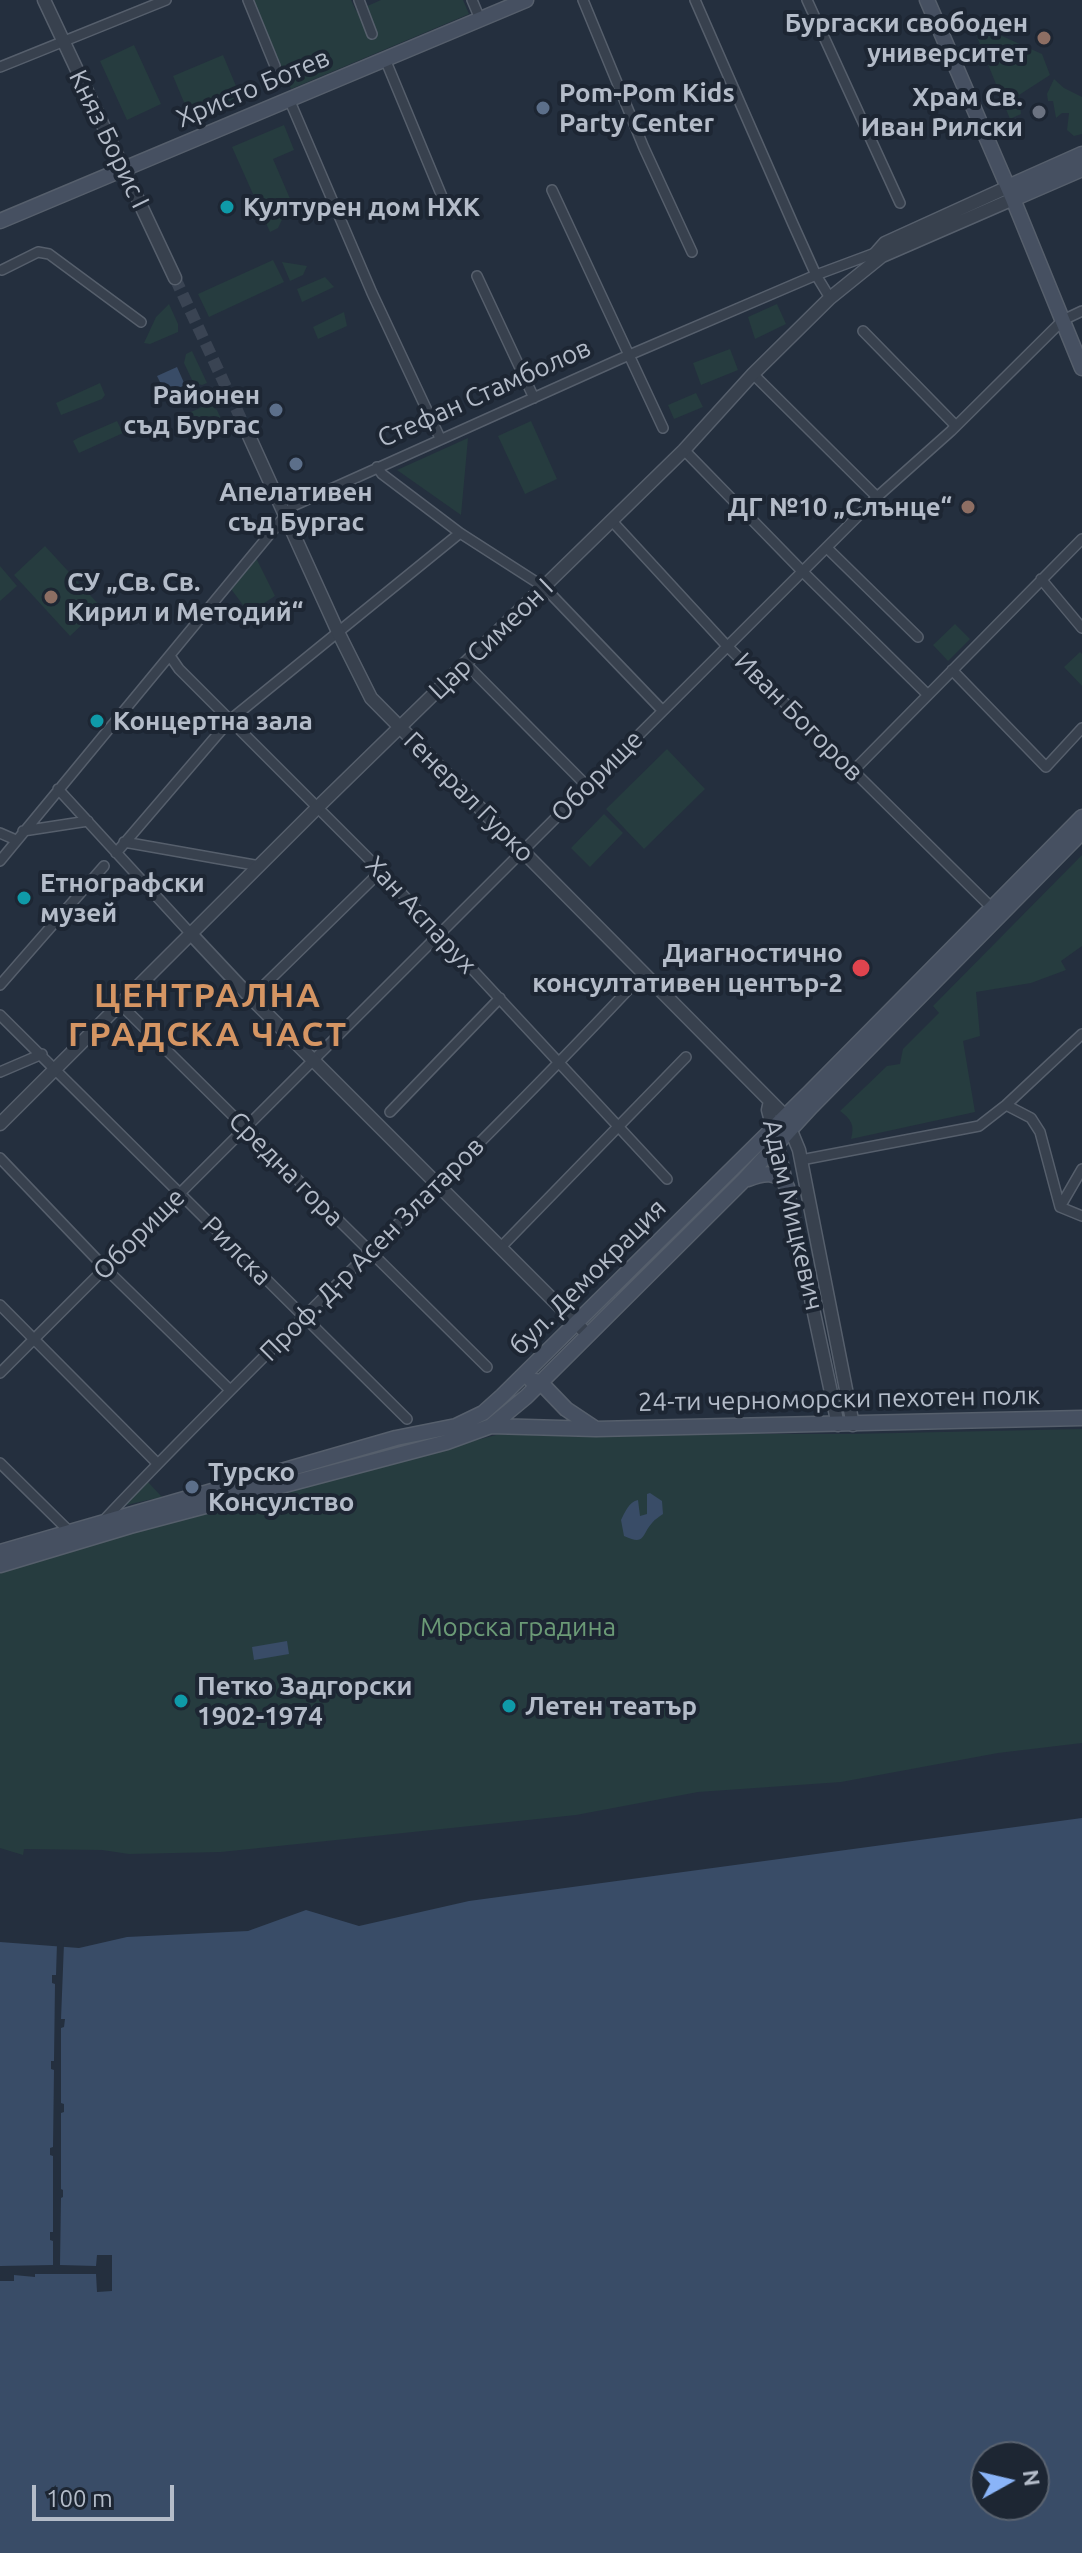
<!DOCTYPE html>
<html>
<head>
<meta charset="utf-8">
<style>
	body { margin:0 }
	#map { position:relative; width:1082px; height:2553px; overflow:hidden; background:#242f3e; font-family:Ubuntu,sans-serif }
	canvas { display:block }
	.north { position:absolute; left:970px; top:2441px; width:80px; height:80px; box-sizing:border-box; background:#1d2633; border:2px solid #59626f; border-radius:50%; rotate:82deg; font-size:22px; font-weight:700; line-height:32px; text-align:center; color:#b4bcc9 }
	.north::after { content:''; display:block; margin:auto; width:28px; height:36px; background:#8ab4f8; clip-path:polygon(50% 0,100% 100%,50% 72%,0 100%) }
	.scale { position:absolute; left:32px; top:2485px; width:142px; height:36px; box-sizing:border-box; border:4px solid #b4bcc9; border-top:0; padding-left:10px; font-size:24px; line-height:28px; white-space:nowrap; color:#b4bcc9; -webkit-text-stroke:6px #1d2633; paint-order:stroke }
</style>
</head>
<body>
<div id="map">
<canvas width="1082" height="2553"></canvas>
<div class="north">N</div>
<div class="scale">100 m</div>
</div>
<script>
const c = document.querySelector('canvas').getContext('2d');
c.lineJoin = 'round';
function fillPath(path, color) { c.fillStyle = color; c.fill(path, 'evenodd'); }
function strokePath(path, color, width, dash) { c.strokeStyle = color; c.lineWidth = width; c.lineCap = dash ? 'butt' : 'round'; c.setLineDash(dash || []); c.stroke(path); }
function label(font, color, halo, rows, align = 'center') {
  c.font = font + ' Ubuntu,sans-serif'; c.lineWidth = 8; c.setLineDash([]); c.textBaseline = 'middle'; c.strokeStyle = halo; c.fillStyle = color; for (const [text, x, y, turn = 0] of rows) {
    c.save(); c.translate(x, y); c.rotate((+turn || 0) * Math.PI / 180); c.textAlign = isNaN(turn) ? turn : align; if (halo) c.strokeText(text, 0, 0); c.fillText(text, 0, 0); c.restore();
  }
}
fillPath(new Path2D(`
	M253 0H351L356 11 381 0H463L469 14 291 89Z
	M971 22 1042 54 1050 75 1019 95 1021 114 1010 119Z
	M134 45 161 104 127 120 100 61Z
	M223 55 241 98 191 119 173 76Z
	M1054 79 1064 88 1082 97V134L1074 136 1067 130 1069 113H1062L1056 118 1053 101H1048L1047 94Z
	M284 125 294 150 273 159 291 201 278 228 270 232 232 147Z
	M273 260 284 282 209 317 198 294Z
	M282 262 307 266 303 275 290 281Z
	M325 277 334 287 302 302 297 289Z
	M169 304 178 324V332L150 344 144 343 156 317Z
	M777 304 786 324 755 339 748 317Z
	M344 312 347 326 318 339 313 327Z
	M730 349 738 370 701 385 693 363Z
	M192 351 207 383 202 385 193 382 184 363 186 354Z
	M100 383 105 395 102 399 61 415 56 403Z
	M696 393 703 407 674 419 668 405Z
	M209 404 217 410 225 427 202 429 180 422 184 415Z
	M117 421 123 433 79 453 73 441 78 438Z
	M531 421 557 479 525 494 498 436Z
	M468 438 461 515 397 470Z
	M45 546 101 607 70 636 14 575Z
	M255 556 275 596 249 613 231 589Z
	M0 566 17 586 0 601Z
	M955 624 970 639 948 661 933 645Z
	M1080 652 1082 654V686L1064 667Z
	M667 749 705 789 644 849 606 809Z
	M604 814 623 833 590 867 571 848Z
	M1082 855V946L1061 961 1066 970 1031 983 976 992 980 1036 963 1041 975 1112 851 1139C855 1125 851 1119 840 1111L887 1066 900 1064 903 1049 939 1013 933 1006Z
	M1082 1429V1743L998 1753 841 1782 698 1792 576 1815 221 1852 129 1854 102 1850 24 1849 23 1855 0 1848V1570L128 1531 500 1434 600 1437 680 1434H851Z
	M147 1481 162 1497 126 1505Z`), '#263c3f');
fillPath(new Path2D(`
	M177 367 185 385 166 394 157 376Z
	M650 1493 662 1501 663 1514C659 1517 655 1519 652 1523 641 1535 646 1546 624 1536L621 1520C625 1512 629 1502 638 1500L640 1516 647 1514V1494Z
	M287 1641 289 1654 254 1660 252 1647Z
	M1082 1818V2553H0V1942L79 1948 127 1937 248 1931 306 1910 359 1926 469 1901ZM986 2457H1034V2505H986Z`), '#394c67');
fillPath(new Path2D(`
	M57 1943H64L61 2019H65L64 2027 61 2028V2103L64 2104V2112L61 2113V2189L63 2190V2197L61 2198 60 2265 96 2266 97 2255H112V2291L97 2292 96 2274H35V2277L14 2275V2281H0V2266L53 2265V2241L50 2240V2232H53V2156L50 2155V2148L53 2147 54 2070 51 2069V2061H54L55 1984 52 1983V1975H56Z`), '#242f3e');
strokePath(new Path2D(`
	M175 278 249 436`), '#3a4453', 12, [12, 6]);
const minor = new Path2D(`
	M248 0 275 66
	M359 0 372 34
	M472 0 480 19
	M583 0 644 148 692 252
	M695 0 793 224 816 275 830 298
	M807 0 900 203
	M385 59 448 211
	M0 67 166 0
	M289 99 372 293 440 438
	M552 190 663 428
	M2 270 38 252 49 254 141 322
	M477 276 534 398
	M863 331 956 426
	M753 374 877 497
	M684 450 803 572 927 694
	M377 467 382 474 460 533 544 587 662 710
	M611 520 727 646 992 908
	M827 548 918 637
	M1041 579 1082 628
	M170 656 179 669 381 871 667 1179
	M466 664 588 787
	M952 670 1046 767 1082 728
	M853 771 1082 539
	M58 789 191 934
	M23 831 88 821
	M0 833 16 840
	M124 842 260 866
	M116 853 230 720 460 533
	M0 861 293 506 620 359 816 275 875 253
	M0 985 104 866
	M251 998 381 871
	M120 1004 487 1367
	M0 1015 407 1419
	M0 1072 42 1054
	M1006 1105 1031 1118 1040 1132 1060 1207
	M390 1112 500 998
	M0 1158 105 1268 230 1390
	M801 1160 979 1126 1006 1105 1082 1034
	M1060 1207 1082 1169
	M1060 1207 1082 1216
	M501 1247 686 1057
	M0 1305 157 1463
	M0 1373 877 497 951 431 1063 320 1082 311
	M0 1463 70 1532
	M103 1521C279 1335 468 1162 643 974`);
const tertiary = new Path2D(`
	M44 0 175 278
	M871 259 885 243 1008 187
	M249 436 338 632 371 698 785 1116 799 1150 853 1425
	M191 934 251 998 588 1335
	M770 1101 768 1110 781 1159 838 1425
	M0 1124 323 802 684 450 753 374 830 298 882 256 1013 199`);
const secondary = new Path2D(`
	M927 0 1013 199 1082 368
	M1008 187 1082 154
	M1013 199 1082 169
	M0 221 526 0
	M748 1179C764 1173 777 1170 787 1187
	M531 1380 540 1382 566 1409 596 1429
	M491 1426 596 1429 1082 1418
	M0 1552 396 1438 456 1426 483 1413 502 1396 810 1092 1082 817
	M0 1565 130 1526 447 1442 491 1426 526 1397 744 1180 811 1107 1082 832`);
strokePath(minor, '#565f6c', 12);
strokePath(tertiary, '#565f6c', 15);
strokePath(secondary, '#565f6c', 17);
strokePath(minor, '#38414e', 9);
strokePath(tertiary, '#38414e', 12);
strokePath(secondary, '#465061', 14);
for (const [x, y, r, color] of [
	[1044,38,8,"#8d6e63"],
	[543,108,8,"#5c6f8a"],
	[1039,112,8,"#6b7280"],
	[227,207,8,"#0f9aa8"],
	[276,410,8,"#5c6f8a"],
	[296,464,8,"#5c6f8a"],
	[968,507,8,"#8d6e63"],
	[51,597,8,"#8d6e63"],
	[97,721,8,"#0f9aa8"],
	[24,898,8,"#0f9aa8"],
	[861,968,10,"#e0444e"],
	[192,1487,8,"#5c6f8a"],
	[181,1701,8,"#0f9aa8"],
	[509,1706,8,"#0f9aa8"]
]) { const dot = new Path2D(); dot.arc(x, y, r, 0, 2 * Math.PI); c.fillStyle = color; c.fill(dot); strokePath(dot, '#1d2633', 3); }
label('bold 26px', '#b4bcc9', '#1d2633', [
	["Бургаски свободен",1028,23,"right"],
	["университет",1028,53,"right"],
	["Pom-Pom Kids",559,93],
	["Party Center",559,123],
	["Храм Св.",1023,97,"right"],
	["Иван Рилски",1023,127,"right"],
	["Културен дом НХК",243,207],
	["Районен",260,395,"right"],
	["съд Бургас",260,425,"right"],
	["Апелативен",296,492,"center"],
	["съд Бургас",296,522,"center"],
	["ДГ №10 „Слънце“",952,507,"right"],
	["СУ „Св. Св.",67,582],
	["Кирил и Методий“",67,612],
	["Концертна зала",113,721],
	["Етнографски",40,883],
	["музей",40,913],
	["Диагностично",843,953,"right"],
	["консултативен център-2",843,983,"right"],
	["Турско",208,1472],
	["Консулство",208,1502],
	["Петко Задгорски",197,1686],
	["1902-1974",197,1716],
	["Летен театър",525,1706]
], 'left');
label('26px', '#b4bcc9', '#1d2633', [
	["Христо Ботев",253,88,-23],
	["Княз Борис I",109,139,64],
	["Стефан Стамболов",484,393,-24],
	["Цар Симеон I",491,639,-44],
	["Иван Богоров",799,717,45],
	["Оборище",597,776,-45],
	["Генерал Гурко",469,797,45],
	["Хан Аспарух",421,915,47],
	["Средна гора",286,1169,45],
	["Адам Мицкевич",793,1215,77],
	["Оборище",139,1234,-45],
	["Проф. Д-р Асен Златаров",372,1249,-45],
	["Рилска",237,1251,45],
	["бул. Демокрация",588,1277,-45],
	["24-ти черноморски пехотен полк",839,1399,-1]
]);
label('26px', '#6b9a76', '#1d2633', [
	["Морска градина",518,1627]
]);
c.letterSpacing = '2px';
label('bold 34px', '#d59563', '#1d2633', [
	["ЦЕНТРАЛНА",208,996],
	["ГРАДСКА ЧАСТ",208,1035]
]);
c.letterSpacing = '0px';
</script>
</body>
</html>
